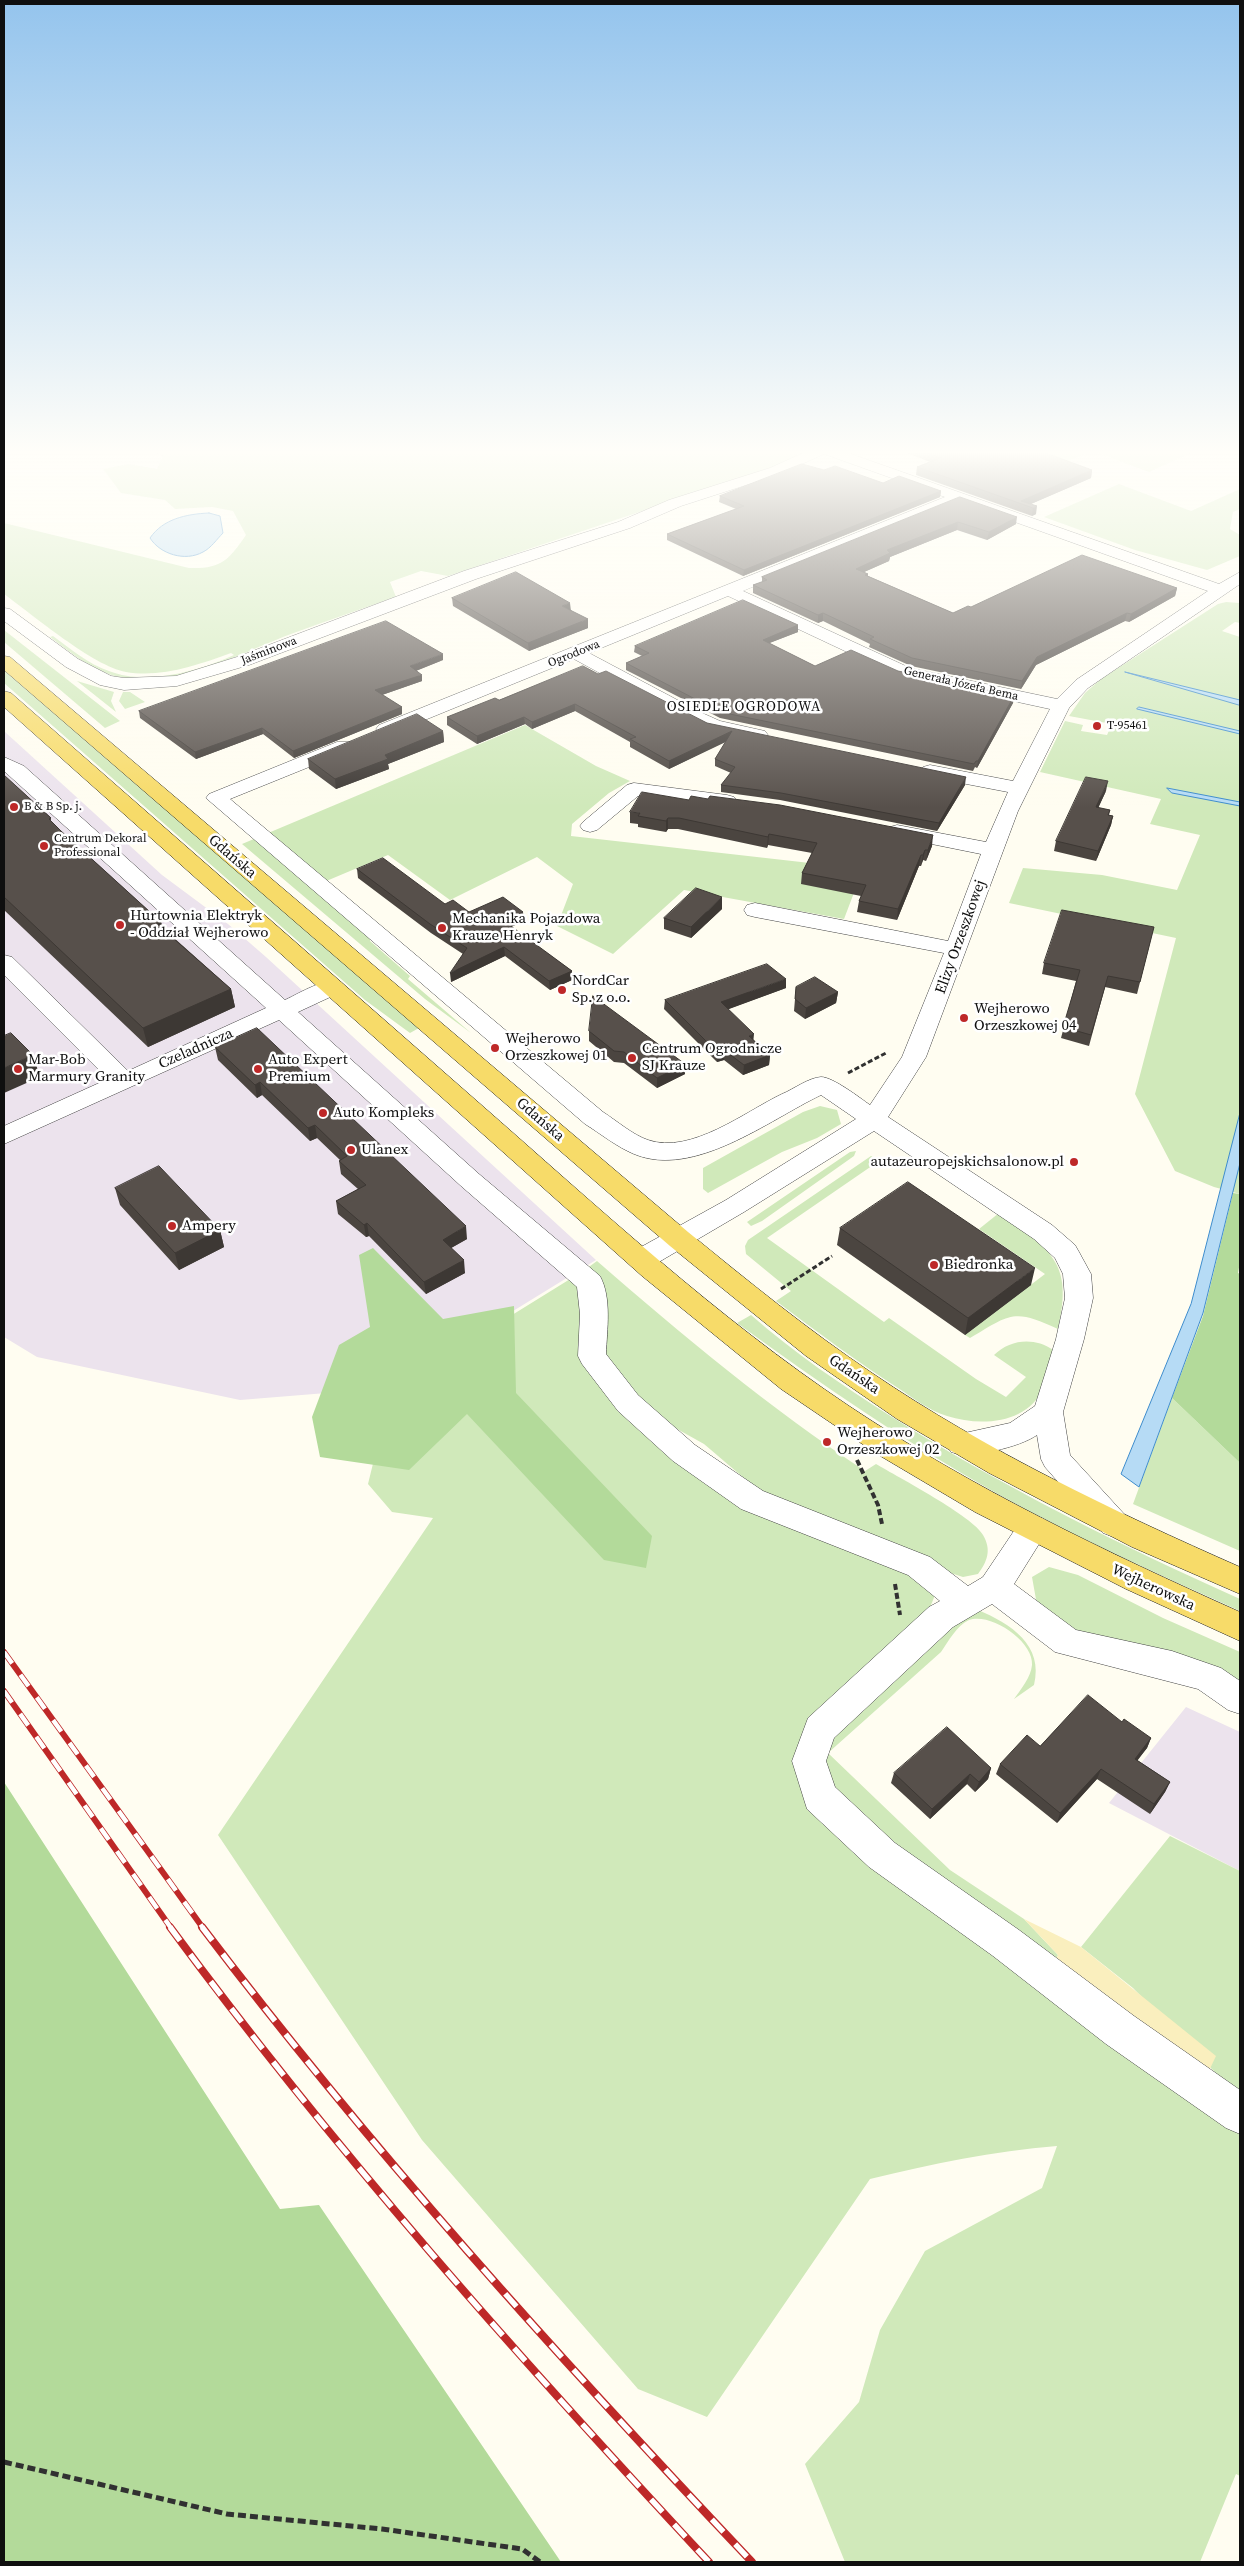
<!DOCTYPE html>
<html>
<head>
<meta charset="utf-8">
<style>
	body { margin:0 }
	#map { position:relative; width:1244px; height:2566px; overflow:hidden; background:#fffdf1; font-family:"Source Serif 4",serif }
	canvas { display:block }
	.frame { position:absolute; inset:0; border:5px solid #0f0f0f; pointer-events:none }
</style>
</head>
<body>
<div id="map">
<canvas width="1244" height="2566"></canvas>
<div class="frame"></div>
</div>
<script>
const c = document.querySelector('canvas').getContext('2d');
c.lineJoin = 'round';
function fillPath(path, color) { c.fillStyle = color; c.fill(path, 'evenodd'); }
function strokePath(path, color, width, dash) { c.strokeStyle = color; c.lineWidth = width; c.lineCap = dash ? 'butt' : 'round'; c.setLineDash(dash || []); c.stroke(path); }
function label(font, color, halo, rows, align = 'center') {
  c.font = font + ' "Source Serif 4",serif'; c.lineWidth = 5; c.setLineDash([]); c.textBaseline = 'middle'; c.strokeStyle = halo; c.fillStyle = color; for (const [text, x, y, turn = 0] of rows) {
    c.save(); c.translate(x, y); c.rotate((+turn || 0) * Math.PI / 180); c.textAlign = isNaN(turn) ? turn : align; if (halo) c.strokeText(text, 0, 0); c.fillText(text, 0, 0); c.restore();
  }
}
fillPath(new Path2D(`
	M4 731 162 875 228 924 266 957 596 1260 388 1388 240 1400 37 1357 4 1337Z
	M1186 1707 1240 1732V1871L1109 1803Z`), '#ece3ed');
fillPath(new Path2D(`
	M147 449H781L799 455 798 459 448 576 421 571 390 582 396 597C361 609 326 621 291 634 238 654 179 688 120 677 93 672 71 653 50 637L53 636C71 649 88 664 109 671 147 686 199 671 234 655L231 653C198 665 161 678 126 672 93 666 33 615 4 594V523L189 568C221 569 228 561 246 535L233 511 212 507 175 509 165 500 121 493 103 469 129 464 157 469 163 456Z
	M1028 449H1199L1149 472 1093 451 1065 462Z
	M1119 484 1191 511 1240 489V509L1233 512 1230 529 1240 535V556L1207 570 1135 550 1044 517Z
	M1226 602 1240 603V623L1235 622 1222 631 1240 637V1194L1214 1187 1175 1171 1135 1094 1176 938 1009 903 1023 868 1102 875 1177 890 1200 835 1150 824 1161 799 1040 772 1065 721 1083 725 1081 731 1107 735 1112 724 1069 716 1085 693 1101 679 1218 604Z
	M4 630 120 721 105 728 4 642Z
	M4 670 419 1028 410 1033 365 1000 4 683Z
	M77 681 114 692 111 701 116 712Z
	M123 692H130L145 702 125 709 119 701Z
	M525 725 596 766 630 781 609 793 572 824 571 836 863 869 844 919 684 890 613 954 557 926 573 884 537 857 450 900 388 855 324 882 371 938 370 941 410 976 408 979 471 1033 425 999 242 844Z
	M820 1106 837 1110 841 1124 817 1138 782 1152 708 1193 703 1189V1168L803 1112Z
	M856 1151 854 1156 762 1221 751 1226 747 1222 850 1152Z
	M871 1156 879 1161 767 1238 884 1322 889 1318 976 1379 1006 1397 1026 1377 994 1355C1010 1339 1035 1337 1053 1350 1050 1362 1049 1376 1044 1387 1028 1424 981 1427 947 1416 930 1411 913 1398 898 1388 856 1361 816 1331 776 1301L791 1291 746 1254 745 1246 748 1240Z
	M999 1213C1050 1250 1074 1261 1058 1329 1014 1308 1010 1314 970 1338L965 1335 1045 1274 979 1229Z
	M597 1261C683 1336 770 1408 865 1471L876 1464C898 1477 974 1517 983 1535 992 1550 987 1562 978 1574L963 1577 938 1569 765 1496 704 1444 661 1420 607 1367 586 1269Z
	M575 1276 587 1307 578 1347 593 1373 637 1420 705 1484 782 1520 919 1575 935 1595 927 1615 801 1762 1200 2108 1240 2133V2476L1236 2474 1200 2562H845L805 2464 859 2402 880 2330 925 2251 1042 2188 1057 2146C993 2151 932 2164 870 2179L707 2417 638 2389 422 2140 218 1835 433 1518 392 1512 368 1484 391 1390Z
	M751 1315C794 1353 843 1386 892 1417 1003 1487 1120 1545 1240 1599V1611C1158 1574 1075 1537 996 1493 905 1442 821 1384 737 1323Z
	M1172 1398 1240 1463V1551L1133 1504Z
	M1049 1567 1078 1575 1163 1618 1240 1652V1692L1218 1675 1076 1637 1037 1605 1032 1577Z
	M978 1610C1011 1624 1044 1645 1034 1685L1014 1699C1021 1689 1031 1677 1032 1665 1034 1641 990 1612 969 1620 957 1625 948 1642 941 1652L828 1753 950 1870 1024 1919 1058 1955 1054 1963 841 1809 821 1749 909 1655Z
	M1170 1836 1240 1871V2098L1133 1988 1081 1947Z`), '#d0e9ba');
fillPath(new Path2D(`
	M1233 1193 1240 1194V1262L1238 1273 1240 1274V1463L1172 1398 1203 1316Z
	M373 1248 443 1319 514 1306 516 1393 652 1536 646 1568 604 1560 467 1414 409 1470 320 1457 312 1417 339 1345 370 1327 359 1255Z
	M4 1782 280 2209 319 2205 561 2562H4Z`), '#b3da9a');
fillPath(new Path2D(`
	M1024 1919 1081 1947 1216 2056 1207 2075 1054 1963 1058 1955Z`), '#faefbe');
const water = new Path2D(`
	M209 513 220 516 223 533C217 539 211 548 203 552 185 562 160 554 150 538 163 519 186 514 209 513Z
	M1125 672 1240 700V705Z
	M1139 707 1240 731V734L1137 709Z
	M1167 788 1240 802V806L1172 793Z
	M1240 1113V1163L1203 1313 1139 1487 1121 1474 1191 1304Z`);
fillPath(water, '#b6dbf5');
strokePath(water, '#3e8ccc', 1);
const minor = new Path2D(`
	M812 449H837L1219 584 1240 572V584L1088 688 1069 708 1018 811 926 1057 888 1117 1052 1225 1075 1245 1079 1252 1091 1274 1093 1298 1084 1339 1063 1412 1070 1455 1125 1515 1130 1524 1125 1533 1114 1537 1103 1533 1045 1467 1041 1459 1037 1435C1020 1447 971 1459 951 1452L947 1444 951 1436 1010 1423 1035 1406 1056 1339 1065 1298 1063 1274 1055 1258 1034 1239 874 1131 744 1212 652 1266 642 1269 632 1266 628 1259 632 1252 726 1200 856 1119 821 1095C769 1120 694 1179 634 1154 617 1147 601 1134 585 1124L206 798 209 794 337 742H351L354 746 351 750 230 799 603 1112C617 1121 633 1135 648 1140 691 1155 746 1111 782 1094 794 1089 808 1078 821 1077 833 1077 860 1098 870 1105L902 1057 944 953 755 917 747 915 744 910 747 905 755 903 948 941 981 854 897 837 890 835 887 831 890 827 897 825 986 842 1008 792 930 777 923 775 920 771 923 767 930 765 1013 781 1050 709 898 676 728 596 589 653 700 712 720 721 765 731 768 735 765 739 758 741 707 729 686 720 574 659 393 733H379L376 729 379 725 945 497 824 454 780 474 681 506 630 528 476 579 249 665 177 686 124 690 100 685 66 667 4 621V608L10 609 78 659 111 676 124 678 176 676 237 657 464 571 618 522 669 500 770 468ZM959 502 1208 591 1076 680 1057 699 910 668 743 591Z
	M4 757 24 766 285 1000C302 992 323 978 341 982L344 987 341 992 298 1012 479 1174 600 1276C612 1298 607 1330 606 1354L638 1395 695 1445 763 1491 930 1557 968 1586 983 1577 1022 1519 1033 1515 1044 1519 1049 1528 1014 1584 1076 1630 1172 1651 1221 1668 1240 1681V1714L1228 1710 1198 1689 1055 1652 992 1604 953 1627 834 1738 826 1761 835 1787 895 1843 1019 1930 1134 2016 1240 2090V2134L1226 2128 1106 2044 993 1956 869 1867 807 1809 792 1761 808 1718 929 1607 940 1601 908 1575 741 1509 673 1461 618 1411 582 1364 578 1356 580 1314 577 1287 461 1186 279 1020 4 1144V1126L108 1079 4 975V955L12 957 128 1071 266 1008 4 771Z
	M634 783 727 795 734 797 737 801 734 805 727 807 638 796 597 830 590 832 583 830 580 826 583 822 627 785Z`);
const major = new Path2D(`
	M4 656 10 657 688 1232C748 1281 808 1330 872 1373 987 1451 1113 1511 1240 1567V1594L1132 1547 989 1473 897 1419 806 1356 670 1246 4 670Z
	M4 691 11 693C166 829 322 965 478 1102 598 1207 716 1317 849 1406 972 1488 1106 1552 1240 1612V1641L1126 1589 975 1512 877 1454 781 1389 642 1276 4 707Z`);
strokePath(minor, '#424242', 1);
strokePath(major, '#202020', 1);
strokePath(new Path2D(`
	M848 1073 886 1053
	M781 1289 832 1256`), '#313131', 3, [5, 2.5]);
strokePath(new Path2D(`
	M857 1460 878 1505 882 1524
	M895 1584 900 1615`), '#313131', 4, [6, 3]);
strokePath(new Path2D(`
	M4 2462 227 2514 382 2529 522 2549 540 2562`), '#313131', 5, [8, 4]);
fillPath(minor, '#fff');
fillPath(major, '#f7db69');
const railFar1 = new Path2D(`
	M4 1652 203 1928
	M4 1691 171 1928`);
const rail = new Path2D(`
	M170 1927C334 2150 520 2359 709 2562
	M202 1927C372 2151 559 2358 752 2562`);
strokePath(railFar1, '#be2828', 6);
strokePath(rail, '#be2828', 8);
strokePath(railFar1, '#fff', 4.5, [14]);
strokePath(rail, '#fff', 5.5, [17]);
fillPath(new Path2D(`
	M897 449H1035L1092 470 1091 478 1031 504 1036 514 1032 516 916 475 917 467 930 462Z
	M824 470 883 483 941 491 940 497 743 576 667 540V534L736 509 719 502 720 496Z
	M960 497 1016 524 987 540 957 530 890 557 889 561 864 572 868 574V576L953 613 971 607 1177 588 1175 596 1129 622 1125 621 1036 665 1021 689 911 666 869 647 870 644 823 621 818 623 753 593V585L762 582V577Z
	M452 598 571 610 588 628 529 651 453 606Z
	M798 625V632L769 643 815 666 898 671 1014 696 1013 703 977 768 975 767 973 771 720 718 626 670V663L642 656 634 652 635 646Z
	M443 660 416 671 422 681 382 695 402 707V714L294 758 263 734 196 759 140 718 139 711Z
	M598 674 707 723 965 785 937 831 780 800 721 792V785L731 773 715 766V759L726 741 669 769 630 747V742L575 711 532 729 525 724 477 744 447 725V717L499 700Z
	M443 731 444 742 388 764 389 769 336 789 309 769 308 759Z
	M4 775 51 818V822L61 831 161 922 163 928 231 989 235 1007 148 1047 4 910Z
	M1106 791 1098 808 1110 810 1109 815 1113 816 1111 825 1096 861 1054 851 1056 841Z
	M630 812 932 846 926 861 923 860 921 866H919L897 920 857 912 859 901 861 896 801 884 802 873 812 853 768 845 767 848 678 829H668L666 832 638 827V824L630 823Z
	M357 869 445 904 469 912 524 921 511 927 572 971V980L550 990 505 956 451 982 463 954 431 933 358 878Z
	M722 909 691 938 664 929V918Z
	M1154 927 1137 994 1105 987 1089 1046 1061 1038 1076 981 1042 974 1044 963Z
	M796 987 838 992 836 1003 805 1019 794 1011Z
	M786 988 728 1009 753 1040 770 1055 769 1065 743 1075 724 1060 717 1062 664 1009 665 1000Z
	M589 1031 685 1074 657 1088 624 1063 614 1062 589 1041Z
	M215 1047 467 1239 451 1248 465 1273 426 1294 369 1236 366 1237 338 1214 336 1201 358 1189 341 1174 339 1161 340 1160 317 1138 310 1141 262 1095 257 1098 218 1060Z
	M115 1188 220 1230 224 1247 179 1270 120 1205Z
	M840 1228 1031 1285 965 1335 837 1245Z
	M1122 1722 1151 1738 1147 1748 1137 1760 1170 1782 1165 1792 1150 1814 1097 1779 1057 1823 996 1774 1000 1764 1040 1746Z
	M991 1768 988 1779 975 1792 967 1784 930 1819 891 1783 894 1773Z`), '#4b4540');
fillPath(new Path2D(`
	M1092 470 1091 478 1026 506 1021 501Z
	M941 491 940 497 743 576 744 570Z
	M1037 506 1036 514 1032 516 1033 508Z
	M1017 517 1016 524 987 540 989 532Z
	M958 522 957 530 890 557 889 561 855 576 856 569 887 550Z
	M1177 588 1175 596 1129 622 1131 614Z
	M570 603 571 611 562 606Z
	M823 613V621L818 623V615Z
	M1127 613 1125 621 1036 665 1021 689 1022 681 1037 657Z
	M588 619V628L529 651 528 643Z
	M798 625V632L762 646 763 640Z
	M443 654V660L410 673V666Z
	M422 675V681L376 697 375 690Z
	M1014 696 1013 703 977 768 978 761Z
	M575 704V711L532 729V722Z
	M402 707V714L294 758 293 751Z
	M524 717 525 724 477 744V736Z
	M262 728 263 734 196 759 195 752Z
	M443 731 444 742 388 764 389 769 336 789 335 779 385 755Z
	M732 731V739L669 769V761Z
	M966 777 965 785 937 831 939 823Z
	M1108 781 1106 791 1094 817 1096 807Z
	M1113 816 1111 825 1096 861 1098 851Z
	M668 818V829L666 832V821Z
	M769 834 768 845 767 848 768 837Z
	M933 835 932 846 926 861 928 850Z
	M925 850 923 860 921 866 923 855Z
	M921 855 919 866 897 920 898 909Z
	M722 897V909L691 938V927Z
	M523 912 524 921 504 930V921Z
	M161 922 165 940 157 924Z
	M504 947 505 956 451 982 450 973Z
	M572 971V980L550 990 549 981Z
	M786 979V988L721 1012V1002Z
	M231 989 235 1007 148 1047 143 1028Z
	M838 992 836 1003 805 1019 806 1008Z
	M754 1034 753 1044 749 1036Z
	M724 1050V1060L717 1062 718 1053Z
	M33 1055 40 1077 4 1093V1068Z
	M770 1055 769 1065 743 1075 744 1065Z
	M685 1064V1074L657 1088V1078Z
	M260 1082 262 1095 257 1098 255 1085Z
	M315 1125 317 1138 310 1141 308 1128Z
	M367 1223 369 1236 366 1237 364 1225Z
	M466 1226 467 1239 444 1252 443 1240Z
	M220 1230 224 1247 179 1270 175 1253Z
	M464 1260 465 1273 426 1294 424 1282Z
	M1035 1268 1031 1285 965 1335 968 1318Z
	M1151 1738 1147 1748 1131 1769 1135 1759Z
	M991 1768 988 1779 975 1792 979 1782Z
	M1101 1769 1097 1779 1057 1823 1060 1813Z
	M970 1774 967 1784 930 1819 932 1809Z
	M1170 1782 1165 1792 1150 1814 1154 1804Z`), '#3d3834');
const building = new Path2D(`
	M917 449H1035L1092 470 1021 501 1037 506 1033 508 917 467 940 458Z
	M802 464 824 470 835 466 883 483 899 476 941 491 744 570 667 534 744 506 720 496Z
	M960 497 1017 517 989 532 958 522 887 550 890 553 856 569 868 574 865 575 953 613 968 606 971 607 1082 555 1177 588 1131 614 1127 613 1037 657 1022 681 912 658 870 639 874 637 823 613 818 615 753 585 767 580 762 577Z
	M516 572 570 603 562 606 588 619 528 643 452 598Z
	M743 600 798 625 763 640 815 666 851 650 898 671 1014 696 978 761H976L974 764 720 712 626 663 649 653 635 646Z
	M386 621 443 654 410 666 422 675 375 690 402 707 293 751 262 728 195 752 139 711Z
	M583 666 598 674 606 671 707 723 966 777 939 823 781 793 721 785 735 767 715 759 732 731 669 761 630 739 636 737 575 704 532 722 524 717 477 736 447 717 495 698 499 700Z
	M417 714 443 731 385 755 388 759 335 779 308 759Z
	M4 775 51 818 49 819 61 831 161 922 157 924 231 989 143 1028 4 897Z
	M1086 777 1108 781 1096 807 1110 810 1108 815 1113 816 1098 851 1056 841Z
	M642 792 689 800 691 796 708 799 710 796 780 805 933 835 928 850H925L923 855H921L898 909 859 901 866 885 802 873 817 843 769 834 768 837 679 818H668L666 821 638 816 640 813 630 812Z
	M383 858 445 904 453 900 469 912 503 897 523 912 504 921 572 971 549 981 504 947 450 973 467 948 430 924 357 869Z
	M696 888 722 897 691 927 664 918Z
	M1062 910 1154 927 1140 982 1108 976 1091 1035 1063 1027 1080 970 1044 963Z
	M767 964 786 979 721 1002 754 1034 749 1036 770 1055 744 1065 724 1050 718 1053 665 1000Z
	M815 977 838 992 806 1008 795 999 796 987Z
	M593 996 685 1064 657 1078 624 1052 614 1051 589 1031Z
	M257 1028 466 1226 443 1240 464 1260 424 1282 367 1223 364 1225 336 1201 366 1185 339 1161 347 1156 315 1125 308 1128 260 1082 255 1085 215 1047Z
	M11 1033 33 1055 4 1068V1036Z
	M159 1166 220 1230 175 1253 115 1188Z
	M908 1182 1035 1268 968 1318 840 1228Z
	M1088 1695 1122 1722 1124 1719 1151 1738 1135 1759 1170 1782 1154 1804 1101 1769 1060 1813 1000 1764 1027 1735 1040 1746Z
	M947 1727 991 1768 979 1782 970 1774 932 1809 894 1773Z`);
fillPath(building, '#57504b');
strokePath(building, '#3d3834', 1);
const sky = c.createLinearGradient(0, 0, 0, 808);
sky.addColorStop(0, '#94c4ed');
sky.addColorStop(0.56, '#fffef9');
sky.addColorStop(1, '#fffef900');
c.fillStyle = sky;
c.fillRect(0, 0, 1244, 808);
for (const [x, y, r, color] of [
	[1097,726,5,"#be2828"],
	[14,807,5,"#be2828"],
	[44,846,5,"#be2828"],
	[120,925,5,"#be2828"],
	[442,928,5,"#be2828"],
	[562,990,5,"#be2828"],
	[964,1018,5,"#be2828"],
	[495,1048,5,"#be2828"],
	[632,1058,5,"#be2828"],
	[18,1069,5,"#be2828"],
	[258,1069,5,"#be2828"],
	[323,1113,5,"#be2828"],
	[351,1150,5,"#be2828"],
	[1074,1162,5,"#be2828"],
	[172,1226,5,"#be2828"],
	[934,1265,5,"#be2828"],
	[827,1442,5,"#be2828"]
]) { const dot = new Path2D(); dot.arc(x, y, r, 0, 2 * Math.PI); c.fillStyle = color; c.fill(dot); strokePath(dot, '#fff', 2); }
label('12px', '#0f0f0f', '#fff', [
	["Jaśminowa",269,651,-21],
	["Ogrodowa",574,654,-22],
	["Generała Józefa Bema",961,684,13]
]);
label('12px', '#0f0f0f', '#fff', [
	["T-95461",1107,726],
	["B & B Sp. j.",24,807],
	["Centrum Dekoral",54,839],
	["Professional",54,853]
], 'left');
c.letterSpacing = '1px';
label('14px', '#0f0f0f', '#fff', [
	["OSIEDLE OGRODOWA",744,707]
]);
c.letterSpacing = '0px';
label('15px', '#0f0f0f', '#fff', [
	["Gdańska",232,857,41],
	["Elizy Orzeszkowej",961,937,-70],
	["Czeladnicza",196,1049,-24],
	["Gdańska",540,1120,41],
	["Gdańska",854,1375,34],
	["Wejherowska",1153,1588,25]
]);
label('15px', '#0f0f0f', '#fff', [
	["Hurtownia Elektryk",130,916],
	["- Oddział Wejherowo",130,933],
	["Mechanika Pojazdowa",452,919],
	["Krauze Henryk",452,936],
	["NordCar",572,981],
	["Sp. z o.o.",572,998],
	["Wejherowo",974,1009],
	["Orzeszkowej 04",974,1026],
	["Wejherowo",505,1039],
	["Orzeszkowej 01",505,1056],
	["Centrum Ogrodnicze",642,1049],
	["SJ Krauze",642,1066],
	["Mar-Bob",28,1060],
	["Marmury Granity",28,1077],
	["Auto Expert",268,1060],
	["Premium",268,1077],
	["Auto Kompleks",333,1113],
	["Ulanex",361,1150],
	["autazeuropejskichsalonow.pl",1064,1162,"right"],
	["Ampery",182,1226],
	["Biedronka",944,1265],
	["Wejherowo",837,1433],
	["Orzeszkowej 02",837,1450]
], 'left');
</script>
</body>
</html>
